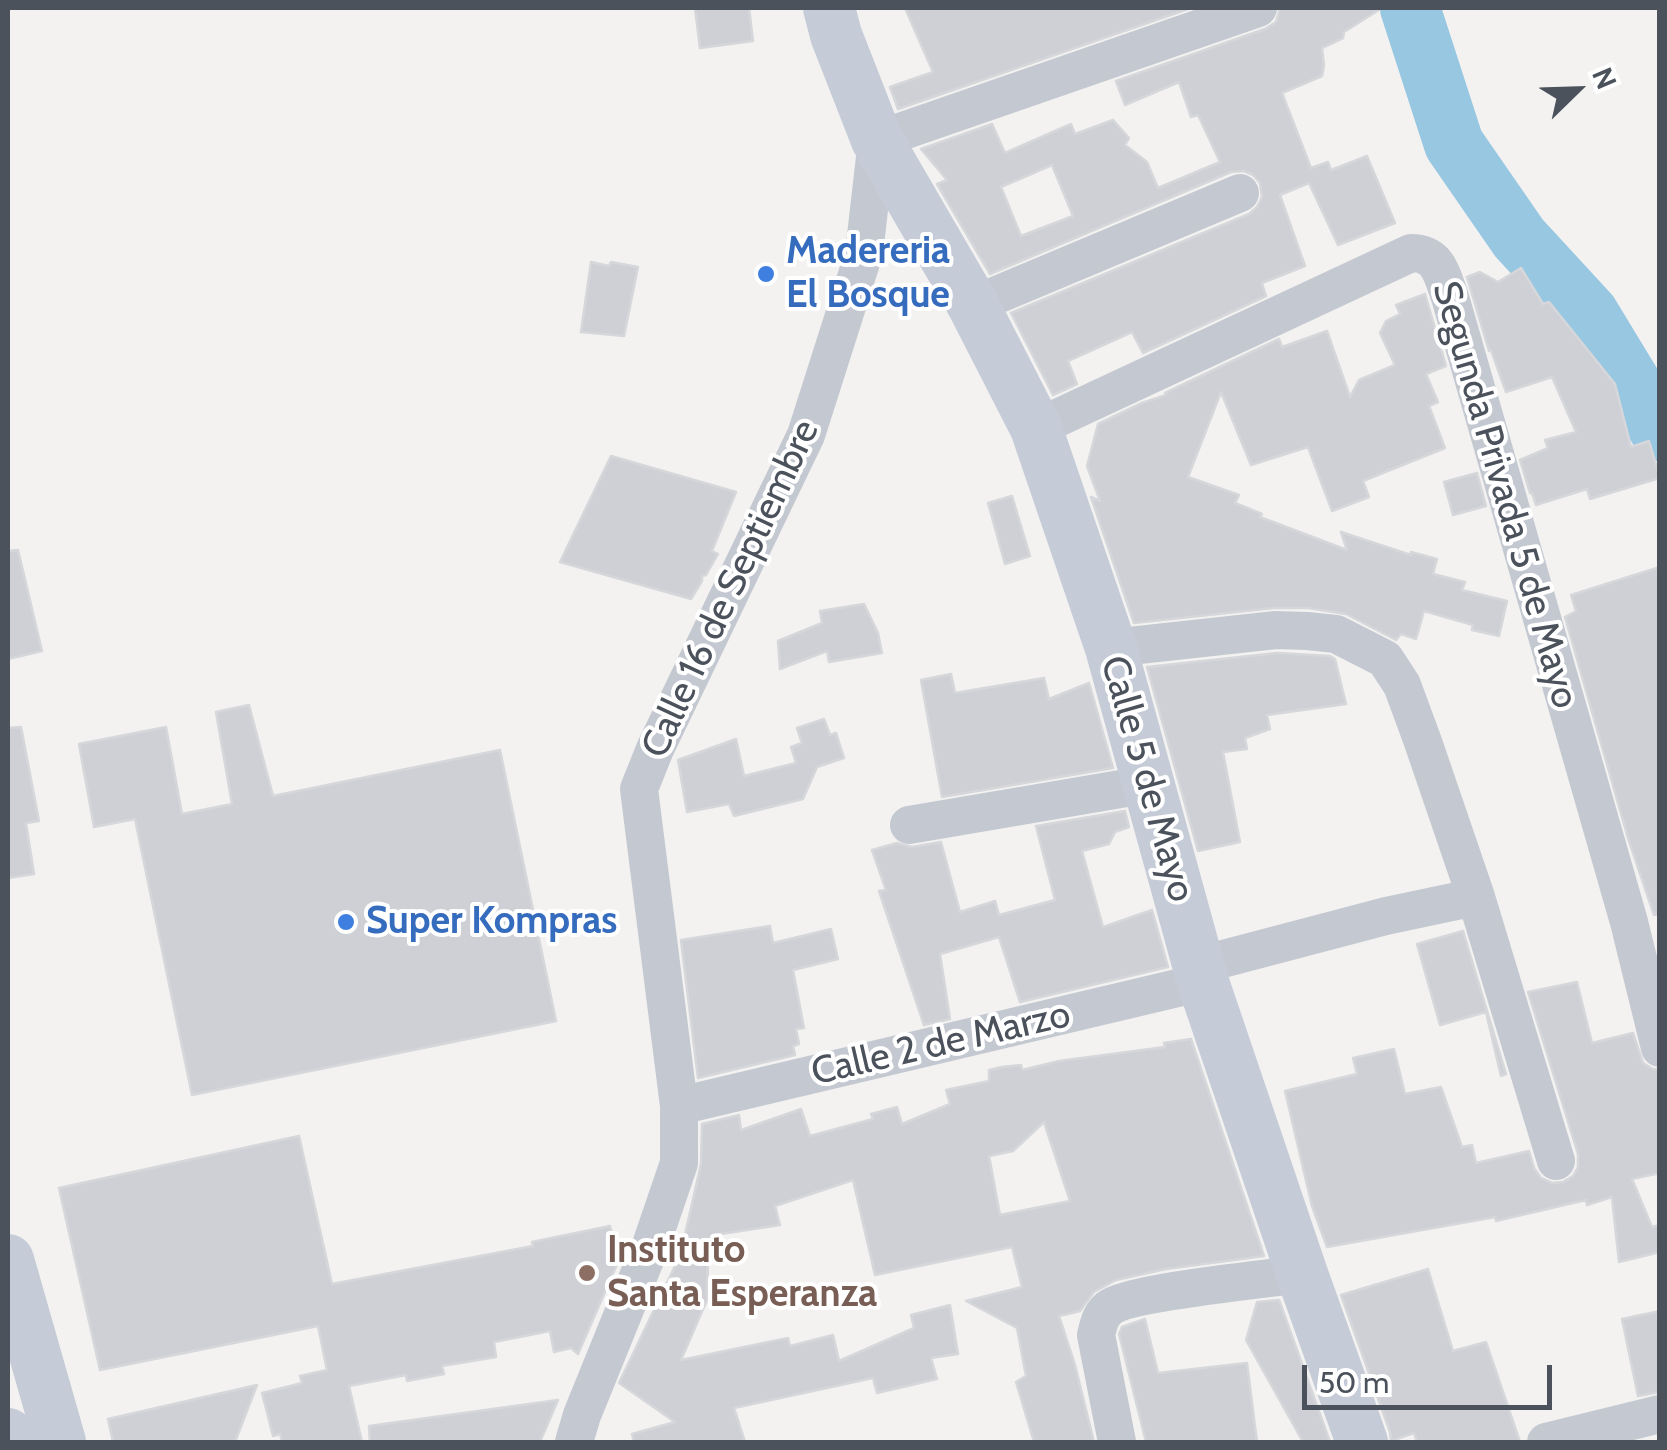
<!DOCTYPE html>
<html>
<head>
<meta charset="utf-8">
<style>
	body { margin:0 }
	#map { position:relative; width:1667px; height:1450px; overflow:hidden; background:#f3f2f1; font-family:Cabin,sans-serif }
	canvas { display:block }
	.frame { position:absolute; inset:0; border:10px solid #4b525c; pointer-events:none }
	.north { position:absolute; left:1527px; top:40px; width:100px; height:100px; -webkit-text-stroke:8px #fff; paint-order:stroke; rotate:67deg; font-size:28px; font-weight:700; line-height:40px; text-align:center; color:#4b525c }
	.north::after { content:''; display:block; margin:auto; width:35px; height:45px; background:#4b525c; clip-path:polygon(50% 0,100% 100%,50% 72%,0 100%) }
	.scale { position:absolute; left:1302px; top:1365px; width:250px; height:45px; box-sizing:border-box; border:5px solid #4b525c; border-top:0; padding-left:12px; font-size:30px; line-height:35px; white-space:nowrap; color:#4b525c; -webkit-text-stroke:8px #fff; paint-order:stroke }
</style>
</head>
<body>
<div id="map">
<canvas width="1667" height="1450"></canvas>
<div class="frame"></div>
<div class="north">N</div>
<div class="scale">50 m</div>
</div>
<script>
const c = document.querySelector('canvas').getContext('2d');
c.lineJoin = 'round';
function strokePath(path, color, width, dash) { c.strokeStyle = color; c.lineWidth = width; c.lineCap = dash ? 'butt' : 'round'; c.setLineDash(dash || []); c.stroke(path); }
function fillPath(path, color) { c.fillStyle = color; c.fill(path, 'evenodd'); }
function label(font, color, halo, rows, align = 'center') {
  c.font = font + ' Cabin,sans-serif'; c.lineWidth = 8; c.setLineDash([]); c.textBaseline = 'middle'; c.strokeStyle = halo; c.fillStyle = color; for (const [text, x, y, turn = 0] of rows) {
    c.save(); c.translate(x, y); c.rotate((+turn || 0) * Math.PI / 180); c.textAlign = isNaN(turn) ? turn : align; if (halo) c.strokeText(text, 0, 0); c.fillText(text, 0, 0); c.restore();
  }
}
strokePath(new Path2D(`
	M1410 8 1454 144 1519 238 1589 314 1660 431`), '#98c7e2', 60);
const building = new Path2D(`
	M695 8H749L753 41 700 48Z
	M905 8H1191L898 109 890 87 933 72Z
	M1280 8H1382L1344 32 1343 38 1322 48 1324 66 1322 76 1282 93 1311 168 1328 162 1331 170 1367 156 1395 223 1338 245 1309 183 1280 195 1305 266 1262 283 1266 296 1143 353 1132 332 1068 361 1077 384 1053 395 1011 313 1249 214 1257 207 1262 197 1260 183 1253 175 1244 171 1231 172 990 274 937 184 947 180 921 149 992 124 1005 153 1071 124 1075 134 1113 120 1129 138 1125 145 1147 162 1158 188 1220 162 1198 115 1191 117 1179 82 1125 105 1116 81 1265 29 1276 22ZM1052 165 1073 216 1021 236 1001 187Z
	M591 262 609 266 611 262 638 267 624 336 581 332Z
	M1521 268 1543 304 1549 302 1615 384 1631 447 1649 441 1660 478 1590 499 1587 489 1536 505 1532 493H1530L1520 460 1548 448 1545 440 1576 432 1552 377 1506 392 1491 350 1489 351 1467 277 1480 272 1498 282Z
	M1425 294 1446 366 1426 374 1438 402 1429 406 1445 448 1363 481 1369 497 1332 511 1308 447 1251 465 1221 392 1188 477 1239 495 1235 503 1262 514 1260 517 1347 550 1341 532 1411 555V552L1437 559 1433 574 1465 582 1462 590 1507 601 1499 636 1472 630 1473 625 1424 611 1416 639 1401 634 1396 640 1346 614 1308 608H1274L1134 623 1091 497 1100 501 1087 466 1098 424 1142 403 1166 395 1165 393 1279 339 1282 347 1327 331 1350 397 1359 380 1395 365 1380 333 1386 321 1400 314 1396 305Z
	M611 456 736 492 712 551 718 554 706 575 702 576V581L691 599 560 562Z
	M1477 473 1486 506 1453 515 1444 482Z
	M1012 496 1030 556 1005 564 988 503Z
	M18 550 42 651 8 659V551Z
	M1660 567V914L1654 915 1628 838 1565 617 1576 611 1571 595Z
	M864 604 878 633 882 653 829 662 827 651 780 669 778 641 822 623 820 611Z
	M1277 653 1330 656 1335 659 1346 704 1267 715 1270 729 1245 738 1247 749 1223 752 1240 842 1198 851 1147 667Z
	M951 674 955 693 1044 678 1049 699 1089 683 1113 768 942 797 921 680Z
	M249 705 273 796 500 750 556 1021 192 1095 135 819 94 827 79 744 166 727 182 814 232 804 216 712Z
	M824 719 830 735 836 733 844 758 817 767 803 799 734 816 729 804 687 812 678 760 736 739 744 776 796 763 791 747 802 743 797 728Z
	M21 727 39 821 26 823 34 874 8 878V728Z
	M1125 811 1129 827 1115 832 1109 844 1082 851 1103 927 1152 910 1168 967 1020 1002 999 937 940 954 950 1019 924 1025 879 891 886 890 872 850 897 843 912 847 941 842 960 912 995 901 999 915 1055 900 1036 826Z
	M770 926 773 943 831 929 838 959 793 970 804 1028 796 1029 799 1044 793 1046 795 1055 698 1078 681 940Z
	M1463 931 1506 1074 1501 1076 1486 1012 1440 1025 1417 944Z
	M1577 982 1592 1043 1633 1033 1643 1063 1653 1069 1660 1070V1173L1632 1179 1652 1227 1660 1225V1252L1619 1262 1612 1197 1587 1205 1586 1200 1496 1221 1495 1217 1327 1247 1312 1206 1285 1091 1357 1074 1353 1058 1394 1049 1405 1094 1441 1087 1462 1147 1472 1145 1476 1163 1529 1151 1534 1168 1541 1178 1552 1183 1563 1182 1573 1176 1578 1167V1154L1528 992Z
	M1191 1039 1264 1256 1166 1269 1116 1280 1094 1292 1080 1311 1059 1316 1075 1365 1094 1442H1034L1016 1382 1026 1376 1017 1328 966 1301 1022 1287 1012 1247 875 1275 853 1180 775 1206 780 1225 721 1234 708 1257 707 1300 681 1360 788 1338 790 1346 833 1335 839 1361 914 1328 911 1315 950 1305 958 1354 931 1358 937 1379 877 1393 873 1378 734 1408 745 1442H634L632 1434 675 1422 619 1383 686 1243H683L701 1164 702 1124 739 1115 741 1130 801 1109 810 1136 873 1119 871 1114 897 1107 902 1124 950 1104 946 1090 989 1081V1070L1002 1067 1021 1065 1022 1070 1059 1061 1165 1047 1164 1043ZM1044 1122 1070 1201 1000 1215 989 1156 1013 1151Z
	M299 1136 332 1284 533 1246 532 1242 610 1226 618 1262 578 1354 571 1348 554 1352 550 1331 494 1342 496 1357 442 1366 444 1374 407 1381 406 1375 349 1386 362 1442H282L280 1434 273 1436 262 1393 302 1383 300 1376 327 1370 318 1326 100 1370 59 1188Z
	M1428 1269 1453 1351 1486 1342 1520 1442H1417L1414 1433 1391 1441 1390 1432 1341 1295Z
	M1279 1300 1330 1442H1303L1246 1340 1257 1302Z
	M1660 1311V1392L1638 1396 1622 1319Z
	M1145 1319 1158 1373 1247 1363 1257 1442H1146L1119 1334 1122 1327Z
	M257 1385 235 1442H113L108 1419Z
	M558 1400 540 1442H370L369 1426Z`);
fillPath(building, '#cfd0d5');
strokePath(building, '#d6d7db', 2.5);
strokePath(new Path2D(`
	M973 305 1240 193
	M1036 428 1411 253C1439 253 1442 275 1450 297L1629 922 1660 1048
	M1111 648 1276 630 1307 631 1336 634 1385 659 1402 685 1423 742 1476 897 1556 1161
	M909 825 1150 784
	M1200 965 1386 916 1476 897
	M679 1106 1203 982
	M574 1442 582 1415 651 1245 679 1163V1106L639 789 655 749 806 435 864 253 877 140 1258 8
	M1117 1442 1096 1335C1099 1323 1100 1316 1109 1308 1129 1292 1268 1279 1302 1274
	M1546 1442 1660 1414`), '#c4c9d1', 38);
strokePath(new Path2D(`
	M829 8 836 35 877 140 973 305 1036 428 1111 648 1203 982 1302 1274 1362 1442
	M8 1260 60 1442
	M8 1434 10 1442`), '#c6ccd7', 52);
for (const [x, y, r, color] of [
	[766,274,10,"#3f7fe0"],
	[346,922,10,"#3f7fe0"],
	[587,1273,10,"#8d6e63"]
]) { const dot = new Path2D(); dot.arc(x, y, r, 0, 2 * Math.PI); c.fillStyle = color; c.fill(dot); strokePath(dot, '#fff', 4); }
label('bold 38px', '#366cbe', '#fff', [
	["Madereria",786,252],
	["El Bosque",786,296],
	["Super Kompras",366,922]
], 'left');
label('38px', '#4b525c', '#fff', [
	["Segunda Privada 5 de Mayo",1505,495,74],
	["Calle 16 de Septiembre",731,589,-65],
	["Calle 5 de Mayo",1147,779,74],
	["Calle 2 de Marzo",941,1044,-13]
]);
label('bold 38px', '#785e54', '#fff', [
	["Instituto",607,1251],
	["Santa Esperanza",607,1295]
], 'left');
</script>
</body>
</html>
